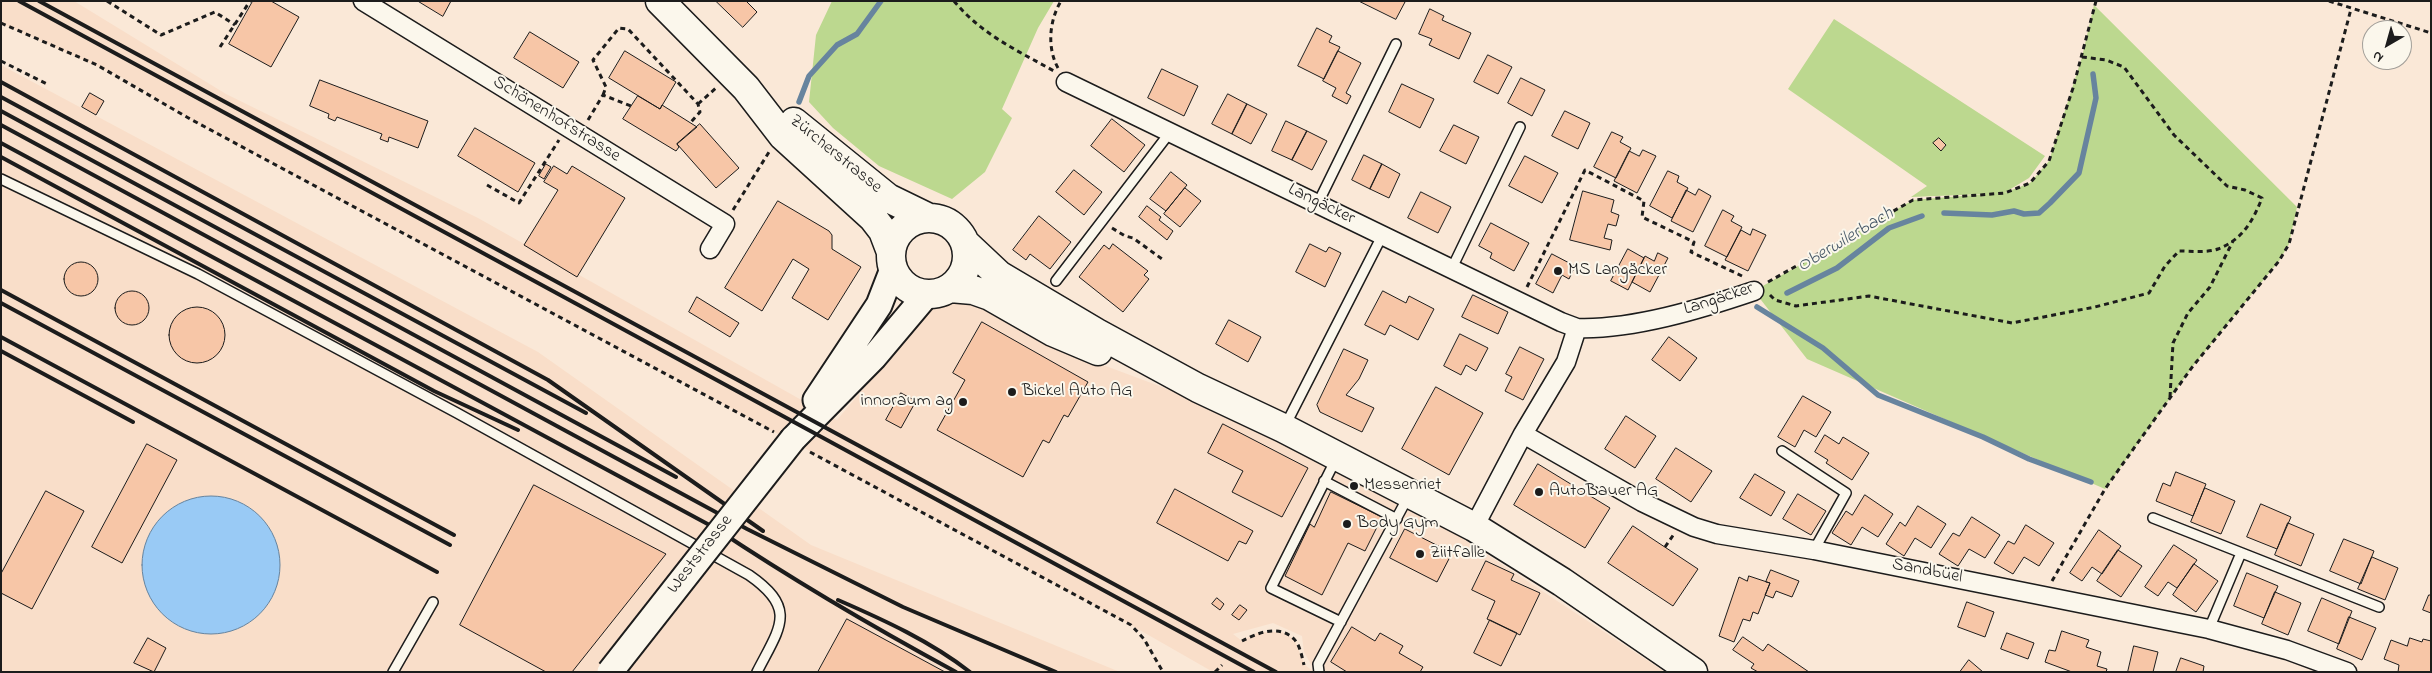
<!DOCTYPE html>
<html>
<head>
<meta charset="utf-8">
<style>
	body { margin:0 }
	#map { position:relative; width:2432px; height:673px; overflow:hidden; background:#fae8d7; font-family:"Indie Flower",sans-serif }
	canvas { display:block }
	.frame { position:absolute; inset:0; border:2px solid #1c1c1c; pointer-events:none }
	.north { position:absolute; left:2362px; top:20px; width:50px; height:50px; box-sizing:border-box; background:#fbf7ec; border:1px solid #a29f99; border-radius:50%; rotate:218deg; font-size:14px; font-weight:700; line-height:20px; text-align:center; color:#1c1c1c }
	.north::after { content:''; display:block; margin:auto; width:18px; height:22px; background:#1c1c1c; clip-path:polygon(50% 0,100% 100%,50% 72%,0 100%) }
</style>
</head>
<body>
<div id="map">
<canvas width="2432" height="673"></canvas>
<div class="frame"></div>
<div class="north">N</div>
</div>
<script>
const c = document.querySelector('canvas').getContext('2d');
c.lineJoin = 'round';
function fillPath(path, color) { c.fillStyle = color; c.fill(path, 'evenodd'); }
function strokePath(path, color, width, dash) { c.strokeStyle = color; c.lineWidth = width; c.lineCap = dash ? 'butt' : 'round'; c.setLineDash(dash || []); c.stroke(path); }
function label(font, color, halo, rows, align = 'center') {
  c.font = font + ' "Indie Flower",sans-serif'; c.lineWidth = 4; c.setLineDash([]); c.textBaseline = 'middle'; c.strokeStyle = halo; c.fillStyle = color; for (const [text, x, y, turn = 0] of rows) {
    c.save(); c.translate(x, y); c.rotate((+turn || 0) * Math.PI / 180); c.textAlign = isNaN(turn) ? turn : align; if (halo) c.strokeText(text, 0, 0); c.fillText(text, 0, 0); c.restore();
  }
}
fillPath(new Path2D(`
	M1 1H74L226 94 478 218 837 420 875 375 917 316 933 303 957 297 983 304 1079 356 1186 396 1286 442 1442 525 1665 672H1319L1313 668 1304 652 1302 636 1273 623 1233 634 1242 641 1258 632H1282L1294 639 1305 665 1314 672H1213L1131 625 625 351 192 120 121 77 1 23Z
	M1 65 538 352 811 545 1120 672H1Z`), '#f9dec9');
fillPath(new Path2D(`
	M832 1H1054L1038 28 1002 109 1012 118 985 172 952 199 879 166 833 128 809 102 816 35Z
	M2094 5 2297 207 2289 244 2279 261 2193 366 2105 489 1807 359 1754 291 1913 200 1986 194 1911 197 1927 186 1788 89 1834 19 2045 156 2029 178 2004 193 2030 183 2049 161 2082 57Z`), '#bcd88f');
const water = new Path2D(`
	M142 565a69 69 0 1 1 138 0a69 69 0 1 1-138 0Z`);
fillPath(water, '#99caf5');
strokePath(water, '#67849e', 1);
strokePath(new Path2D(`
	M799 102 809 76 837 45 857 34 881 1
	M1944 213 1992 215 2014 211 2024 214 2039 213 2050 203 2079 173 2096 98 2093 74
	M1787 293 1837 268 1889 228 1922 216
	M1757 307 1823 348 1878 395 1983 437 2029 459 2091 482`), '#67849e', 5.5);
const building = new Path2D(`
	M253 1H271L299 17 271 67 229 44Z
	M418 1H451L443 16Z
	M716 1H746L757 12 743 27Z
	M1359 1H1403L1405 2 1396 19Z
	M1430 9 1444 16 1442 20 1471 33 1459 59 1429 45 1432 39 1419 34Z
	M1317 28 1332 36 1329 42 1340 47 1324 79 1298 66Z
	M530 32 579 62 563 88 514 58Z
	M625 51 676 82 660 109 609 78Z
	M1338 51 1361 63 1346 93 1351 96 1347 104 1332 96 1336 88 1323 81Z
	M1488 55 1512 67 1498 94 1474 82Z
	M1162 69 1198 86 1184 116 1148 98Z
	M1521 78 1545 90 1532 116 1508 103Z
	M320 80 428 121 418 148 389 137 388 142 380 139 382 134 337 117 335 121 328 118 329 114 310 106Z
	M1402 84 1434 99 1420 128 1389 112Z
	M90 93 104 101 96 115 82 107Z
	M1228 94 1247 104 1232 134 1212 124Z
	M638 96 660 109 662 105 697 127 677 144 679 147 676 151 623 119Z
	M1247 104 1267 114 1251 144 1232 134Z
	M1565 111 1590 123 1578 149 1552 136Z
	M1112 119 1145 145 1124 172 1091 146Z
	M1286 121 1307 131 1292 160 1272 151Z
	M700 124 739 168 716 188 677 144Z
	M1454 125 1479 137 1466 164 1440 151Z
	M475 128 535 163 518 192 458 156Z
	M1307 131 1327 141 1312 170 1292 160Z
	M1612 132 1623 137 1620 142 1631 148 1616 178 1594 167Z
	M1939 138 1946 145 1941 151 1933 143Z
	M1643 150 1656 156 1637 193 1614 181 1629 151 1639 156Z
	M1364 155 1382 164 1370 189 1352 180Z
	M1525 156 1558 173 1542 203 1509 186Z
	M546 164 551 167 544 179 539 176Z
	M1382 164 1400 174 1389 198 1370 189Z
	M554 166 567 174 572 166 625 198 577 277 524 245 558 190 544 182Z
	M1074 170 1102 192 1084 215 1056 192Z
	M1668 171 1679 176 1677 182 1688 188 1672 218 1650 206Z
	M1171 172 1187 185 1166 211 1150 199Z
	M1185 188 1201 201 1180 227 1164 214Z
	M1699 189 1711 196 1693 232 1671 221 1686 190 1695 195Z
	M1583 191 1614 200 1611 212 1619 215 1616 226 1608 224 1604 238 1612 240 1610 250 1570 240Z
	M1421 192 1451 207 1438 233 1408 218Z
	M778 201 829 231 832 235V249L861 267 828 320 792 298 809 269 793 259 762 311 725 288Z
	M1147 206 1161 217 1159 220 1173 231 1167 240 1139 217Z
	M1723 210 1734 216 1731 221 1742 227 1727 257 1705 246Z
	M1039 216 1071 242 1050 269 1030 254 1026 260 1013 250Z
	M1491 223 1529 243 1514 271 1490 258 1492 253 1479 246Z
	M1753 229 1766 235 1748 271 1725 260 1741 230 1750 235Z
	M1113 244 1148 271 1144 275 1149 279 1123 312 1079 277 1104 245 1109 249Z
	M1310 244 1326 252 1329 247 1341 253 1325 287 1296 272Z
	M1628 249 1644 258 1628 290 1611 281Z
	M1658 253 1668 258 1650 292 1632 282 1645 256 1654 261Z
	M1552 254 1575 266 1569 279 1562 275 1553 293 1536 284Z
	M64 279a17 17 0 1 1 34 0a17 17 0 1 1-34 0Z
	M115 308a17 17 0 1 1 34 0a17 17 0 1 1-34 0Z
	M1383 291 1406 303 1409 296 1434 309 1418 340 1390 325 1385 335 1365 325Z
	M1473 295 1508 312 1498 334 1462 317Z
	M697 297 739 323 730 337 689 312Z
	M169 335a28 28 0 1 1 56 0a28 28 0 1 1-56 0Z
	M1229 320 1261 337 1248 362 1216 344Z
	M982 322 1088 382 1068 417 1064 415 1049 443 1043 440 1023 477 937 430 965 380 953 373Z
	M1460 334 1488 348 1476 371 1466 365 1461 375 1444 366Z
	M1669 337 1697 358 1680 381 1652 360Z
	M1520 347 1544 359 1523 400 1505 391 1512 377 1506 374Z
	M1344 349 1368 360 1359 379 1346 395 1374 408 1362 432 1320 412 1317 405Z
	M1436 387 1483 413 1449 475 1402 449Z
	M901 393 916 401 901 428 886 420Z
	M1803 396 1831 412 1816 437 1804 430 1795 447 1778 437Z
	M1626 416 1656 436 1635 468 1605 449Z
	M1223 424 1308 468 1282 517 1232 492 1243 471 1208 453Z
	M1825 435 1839 444 1843 437 1869 453 1852 480 1826 463 1828 460 1815 452Z
	M147 444 177 460 122 563 92 547Z
	M1676 448 1712 471 1691 502 1656 479Z
	M1538 464 1610 508 1585 548 1514 505Z
	M2176 472 2206 484 2193 516 2156 501 2163 483 2170 486Z
	M1755 474 1785 492 1771 516 1740 498Z
	M534 485 666 554 572 672H546L460 625Z
	M2205 488 2235 501 2221 534 2191 522Z
	M1175 489 1253 531 1246 544 1239 541 1228 561 1157 523Z
	M46 491 84 511 32 609 1 593V574Z
	M1331 492 1382 517 1365 551 1348 543 1322 595 1285 576 1310 524 1314 527Z
	M1798 494 1826 511 1811 535 1783 519Z
	M1865 495 1893 514 1878 537 1862 527 1851 545 1832 533 1846 511 1852 515Z
	M2261 504 2291 517 2277 549 2247 537Z
	M1918 506 1946 524 1931 548 1915 538 1904 556 1886 544 1900 522 1905 526Z
	M1972 517 2000 535 1985 558 1969 549 1958 566 1939 554 1953 533 1959 536Z
	M2288 523 2314 534 2301 566 2275 555Z
	M2026 525 2054 543 2039 566 2024 557 2013 574 1994 563 2008 541 2014 544Z
	M1633 526 1698 569 1673 606 1608 563Z
	M1405 529 1452 553 1437 582 1390 558Z
	M2099 530 2121 546 2102 574 2092 567 2082 581 2070 573Z
	M2344 539 2374 551 2361 584 2330 571Z
	M2174 545 2197 560 2177 588 2168 582 2158 596 2145 587Z
	M2118 550 2142 566 2121 597 2097 581Z
	M2372 557 2398 568 2385 600 2358 589Z
	M1486 561 1514 574 1511 580 1540 593 1520 635 1487 619 1495 601 1472 590Z
	M2194 564 2218 581 2196 612 2173 595Z
	M1771 570 1799 581 1792 597 1776 591 1773 598 1765 595 1770 583 1766 582Z
	M2247 573 2278 586 2264 618 2234 606Z
	M1749 576 1770 583 1758 614 1753 612 1750 621 1743 619 1734 642 1719 636 1739 577 1747 581Z
	M2275 592 2301 603 2288 635 2262 624Z
	M2429 595H2431V613L2423 610Z
	M1217 598 1224 604 1220 610 1212 604Z
	M2322 598 2352 611 2339 644 2308 631Z
	M1967 602 1994 612 1985 637 1958 627Z
	M1240 605 1247 610 1239 620 1232 615Z
	M2349 617 2376 628 2362 660 2337 649Z
	M847 619 945 672H818Z
	M1490 620 1517 633 1501 666 1474 653Z
	M1352 627 1375 641 1380 633 1403 646 1399 653 1423 667 1420 672H1347L1331 662Z
	M2062 631 2089 640 2086 647 2101 652 2097 666 2107 669 2106 672H2072L2045 662 2049 650 2055 651Z
	M2007 633 2034 643 2028 659 2001 649Z
	M1743 637 1763 651 1768 644 1809 672H1758L1751 668 1754 664 1733 650Z
	M148 638 166 648 154 672 134 663Z
	M2410 638 2422 642 2423 639 2431 641V672H2398L2399 665 2384 659 2391 640 2407 646Z
	M2134 646 2158 652 2153 672H2128Z
	M2181 658 2204 666 2203 672H2176Z
	M1969 660 1983 672H1960Z`);
fillPath(building, '#f7c6a7');
strokePath(building, '#1c1c1c', 1);
const service = new Path2D(`
	M1 179 198 274 457 413 749 575C798 609 780 627 757 672
	M1318 203 1396 44
	M1452 268 1520 127
	M1056 281 1171 131
	M1285 426 1383 234
	M1782 451 1846 493 1814 550
	M1336 459 1271 588 1341 622
	M1324 481 1397 519
	M2153 518 2379 607
	M2209 629 2241 553
	M393 672 433 602
	M1319 672 1318 664 1408 497`);
const minor = new Path2D(`
	M363 1 725 224 710 249
	M1066 82 1561 322 1577 328 1566 362 1523 434 1474 527
	M1577 328C1632 330 1701 309 1754 291
	M1523 434 1642 502 1694 527 1717 534 1814 550 2209 629 2287 650 2347 672`);
const secondary = new Path2D(`
	M816 400 879 305 893 269
	M793 439 874 357 927 294`);
const primary = new Path2D(`
	M660 1 746 88 783 136 873 218 883 231 891 252
	M794 122 888 198 927 217
	M891 256a38 38 0 1 1 76 0a38 38 0 1 1-76 0Z
	M966 244 999 275 1097 333 1198 388 1283 428 1474 527 1562 582 1693 672
	M950 288 973 290 990 296 1053 332 1098 351`);
strokePath(service, '#1c1c1c', 12);
strokePath(minor, '#1c1c1c', 21);
strokePath(secondary, '#1c1c1c', 29);
strokePath(primary, '#1c1c1c', 31);
strokePath(new Path2D(`
	M107 1 161 35 215 12 235 25
	M954 1C981 34 1018 51 1054 71
	M2329 1 2431 33
	M1 23 97 65 192 120 774 432
	M220 47 250 1
	M1 61 49 85
	M1058 68C1047 48 1049 21 1061 1
	M603 95 606 87 593 60 619 28 628 29 698 104 700 112 690 123
	M698 104 716 88
	M588 120 603 95 631 106
	M487 185 519 203 559 140
	M733 210 769 152
	M1112 228 1125 236 1133 238 1162 259
	M1768 282 1913 200 2005 193 2030 183 2049 161 2073 88 2096 1
	M1527 287 1585 170 1644 201 1642 217 1694 242 1691 252 1742 276
	M1770 295 1775 300 1796 306 1869 296 2012 323 2095 307 2149 293 2165 266 2179 251C2190 251 2207 253 2218 249 2242 240 2253 221 2262 198L2245 190 2227 186 2174 135 2124 67 2106 60 2082 57
	M2170 397 2173 343 2188 313 2210 287 2233 241
	M810 452 1131 625 1144 639 1163 672
	M1665 547 1674 534
	M2052 581 2105 489 2139 441 2193 366 2279 261 2289 244 2351 9
	M1242 641C1257 633 1279 624 1294 639 1300 645 1302 657 1304 665
	M1215 672 1222 665`), '#1c1c1c', 3, [5, 4]);
strokePath(service, '#fbf7ec', 9);
strokePath(minor, '#fbf7ec', 18);
strokePath(secondary, '#fbf7ec', 25);
strokePath(primary, '#fbf7ec', 28);
strokePath(new Path2D(`
	M19 1 1254 672
	M39 1 1276 672
	M1 82 548 380 763 531
	M1 97 586 413
	M1 111 676 477
	M1 125 747 529 903 607 1056 672
	M1 143 715 528C793 580 873 627 956 672
	M1 157 434 391 518 430
	M1 290 454 535
	M1 303 450 545
	M1 337 437 572
	M1 351 133 422
	M838 600C884 620 930 641 970 672`), '#1c1c1c', 4);
const secondaryBridge = new Path2D(`
	M610 672 793 439`);
strokePath(secondaryBridge, '#1c1c1c', 29, []);
strokePath(secondaryBridge, '#fbf7ec', 25);
for (const [x, y, r, color] of [
	[1558,271,5,"#1c1c1c"],
	[1012,392,5,"#1c1c1c"],
	[963,402,5,"#1c1c1c"],
	[1354,486,5,"#1c1c1c"],
	[1539,492,5,"#1c1c1c"],
	[1347,524,5,"#1c1c1c"],
	[1420,554,5,"#1c1c1c"]
]) { const dot = new Path2D(); dot.arc(x, y, r, 0, 2 * Math.PI); c.fillStyle = color; c.fill(dot); strokePath(dot, '#fbf7ec', 2); }
label('18px', '#1c1c1c', '#fbf7ec', [
	["Schönenhofstrasse",556,120,32],
	["Zürcherstrasse",835,155,39],
	["Langäcker",1321,205,26],
	["Langäcker",1719,300,-18],
	["Weststrasse",701,555,-52],
	["Sandbüel",1927,572,11]
]);
label('18px', '#1c1c1c', '#fbf7ec', [
	["MS Langäcker",1568,271],
	["Bickel Auto AG",1022,392],
	["innoraum ag",953,402,"right"],
	["Messenriet",1364,486],
	["AutoBauer AG",1549,492],
	["Body Gym",1357,524],
	["Ziitfalle",1430,554]
], 'left');
label('italic 19px', '#485968', '#fbf7ec', [
	["Oberwilerbach",1846,241,-31]
]);
</script>
</body>
</html>
